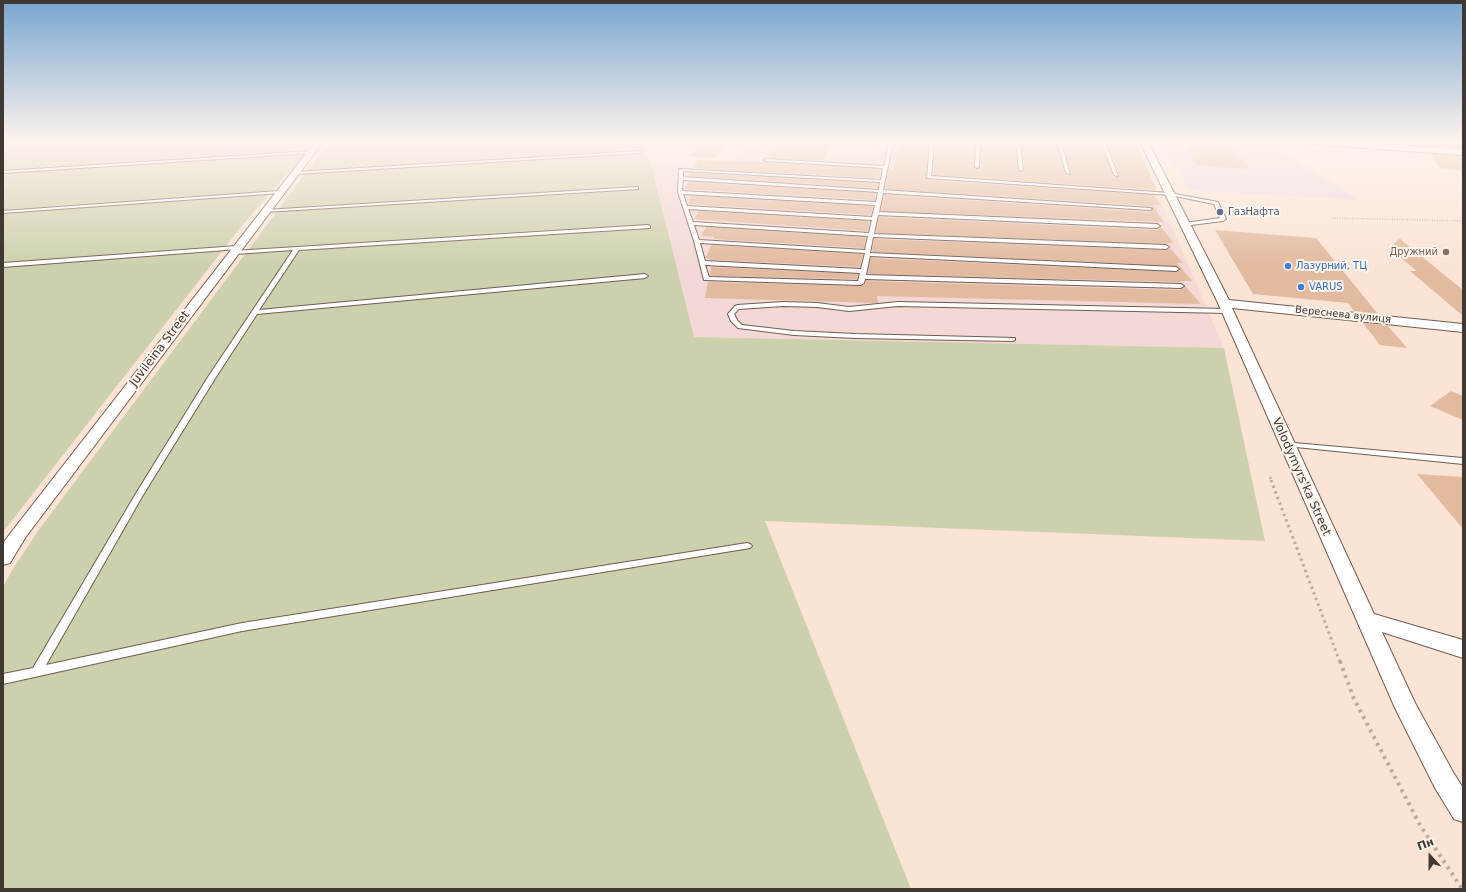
<!DOCTYPE html>
<html>
<head>
<meta charset="utf-8">
<style>
	body { margin:0 }
	#map { position:relative; width:1466px; height:892px; overflow:hidden; background:#fbe4d6; font-family:"DejaVu Sans",sans-serif }
	canvas { display:block }
	.frame { position:absolute; inset:0; border:4px solid #403832; pointer-events:none }
	.north { position:absolute; left:1410px; top:836px; width:40px; height:40px; -webkit-text-stroke:3px #fef5ef; paint-order:stroke; rotate:339deg; font-size:11px; font-weight:700; line-height:16px; text-align:center; color:#403832 }
	.north::after { content:''; display:block; margin:auto; width:14px; height:18px; background:#403832; clip-path:polygon(50% 0,100% 100%,50% 72%,0 100%) }
</style>
</head>
<body>
<div id="map">
<canvas width="1466" height="892"></canvas>
<div class="frame"></div>
<div class="north">Пн</div>
</div>
<script>
const c = document.querySelector('canvas').getContext('2d');
c.lineJoin = 'round';
function fillPath(path, color) { c.fillStyle = color; c.fill(path, 'evenodd'); }
function strokePath(path, color, width, dash) { c.strokeStyle = color; c.lineWidth = width; c.lineCap = dash ? 'butt' : 'round'; c.setLineDash(dash || []); c.stroke(path); }
function label(font, color, halo, rows, align = 'center') {
  c.font = font + ' "DejaVu Sans",sans-serif'; c.lineWidth = 4; c.setLineDash([]); c.textBaseline = 'middle'; c.strokeStyle = halo; c.fillStyle = color; for (const [text, x, y, turn = 0] of rows) {
    c.save(); c.translate(x, y); c.rotate((+turn || 0) * Math.PI / 180); c.textAlign = isNaN(turn) ? turn : align; if (halo) c.strokeText(text, 0, 0); c.fillText(text, 0, 0); c.restore();
  }
}
fillPath(new Path2D(`
	M1160 142H1213L1272 145 1359 200 1190 190Z`), '#efd8e4');
fillPath(new Path2D(`
	M879 142H1135L1224 348 694 337 651 164 731 162 741 147 871 158Z`), '#f3d8d6');
fillPath(new Path2D(`
	M3 142H315L240 228 3 532Z
	M329 142H643L651 164 694 337 1224 348 1265 541 765 521 911 889H3V587L11 572 38 531Z`), '#cdd0ac');
fillPath(new Path2D(`
	M705 142H732L715 158 690 156Z
	M779 142H832L823 161 768 158Z
	M900 142H929L926 178 927 180 1154 195 1160 205H1153L1164 222 881 211 884 195 1150 212 1153 210 1150 206 885 189 889 169 893 170Z
	M935 142H975L974 167 976 169 980 167 981 142H1015L1018 170 1020 172 1024 170 1021 142H1056L1065 173 1070 175 1071 174 1063 142H1100L1113 176 1118 177 1119 175 1107 142H1135L1157 190 933 175Z
	M1421 142H1463V148L1423 145Z
	M1197 144 1231 146 1249 169 1198 166 1186 146 1199 147Z
	M1430 154 1463 156V171L1440 168Z
	M698 160 765 162 881 169 880 178 693 168Z
	M690 173 878 183V188L688 176Z
	M688 182 876 193 875 200 684 189Z
	M691 196 873 206 871 215 688 204Z
	M699 211 870 221 868 231 694 219Z
	M879 217 1157 230 1161 227 1174 243H1166L1168 244 876 233Z
	M706 227 866 237 864 248 713 239 714 237 701 236Z
	M1215 230 1316 238 1378 314 1354 311 1348 303 1253 294Z
	M1399 238 1463 290V316L1410 271H1417L1390 249Z
	M874 239 1166 250 1170 248 1183 263H1177L1192 281H1181L1183 284 1181 282 868 274 871 258 1176 272 1180 269 1176 266 872 252Z
	M711 245 863 254 860 267 712 260 706 258Z
	M711 267 858 274 857 279 710 276Z
	M866 281 1181 290 1185 286 1201 304 877 296 878 303H876L705 298 708 282 861 286 865 284Z
	M1363 323 1388 326 1407 348 1380 345Z
	M1451 391 1463 396V420L1430 406Z
	M1417 474 1463 477V529Z`), '#e2ba9f');
const lane = new Path2D(`
	M889 142H893L883 190 1150 208 1152 209 1150 210 883 193 879 212 1157 224 1160 226 1157 228 878 215 874 234 1166 245 1169 247 1166 249 873 237 870 253 1176 267 1179 269 1176 271 870 256 866 275 1181 284 1184 286 1181 288 865 279 864 283 861 285 704 280 694 241 678 192 679 169 881 180 883 168 766 161 764 160 766 159 884 166ZM683 171 880 182 879 190 683 177ZM683 180 878 192 876 202 682 191ZM683 194 875 205 872 217 687 206ZM688 209 872 220 869 233 693 222ZM694 225 868 236 865 250 699 240ZM700 243 865 253 861 269 705 261ZM705 265 860 273 858 281 709 277Z
	M930 142H934L931 176 1170 193 1218 202 1226 219 1223 221 1183 226 1182 225 1185 223 1220 218 1214 204 1170 195 927 178Z
	M976 142H980L979 167 977 168 975 167Z
	M1016 142H1020L1023 170 1021 171 1019 170Z
	M1057 142H1061L1070 174 1066 173Z
	M1101 142H1105L1118 176 1114 175Z
	M312 151V153H311L3 173V171Z
	M641 151V153H640L295 174 293 173 295 172Z
	M636 187H638V189L265 212 263 211 265 210Z
	M279 191H281V193L3 213V211Z
	M648 225 650 226V228L299 250 259 310 645 274 648 276 645 278 257 314 216 377 143 495 46 665 242 623 747 543 750 544 752 546 750 548 242 631 3 684V674L33 668 135 495 208 377 293 250 235 254 233 253V251Z
	M237 246 239 247V249L3 267V263Z
	M783 302 817 303 849 307 898 302 1227 309 1230 311 1227 313 898 306 849 311 817 307 783 306 739 309 734 314 737 320 742 325 794 331 855 334 1015 338V340L1013 341 855 338 794 335 738 328 731 321 728 314 735 306 737 305Z
	M1283 442 1463 458V464L1286 446 1282 444Z`);
const street = new Path2D(`
	M315 142H323L25 538 10 563 3 565V543L13 530Z
	M1140 142H1148L1229 300 1463 324V332L1232 308 1374 614 1463 640V658L1382 632 1415 703 1453 772 1463 788V822L1454 819 1435 788 1395 708 1218 303Z
	M1304 142H1343L1463 149V155L1308 144Z`);
strokePath(lane, '#705d51', 2);
strokePath(street, '#705d51', 2);
strokePath(new Path2D(`
	M1332 218 1463 221`), '#bdab9f', 1.5, [1, 1.5]);
strokePath(new Path2D(`
	M1270 477 1272 481`), '#bdab9f', 2.5, [2, 3]);
strokePath(new Path2D(`
	M1271 480 1340 662`), '#bdab9f', 3, [2.5, 3.5]);
strokePath(new Path2D(`
	M1340 661 1354 699 1420 825 1462 889`), '#bdab9f', 4, [3, 4.5]);
fillPath(lane, '#fff');
fillPath(street, '#fff');
const sky = c.createLinearGradient(0, 0, 0, 267);
sky.addColorStop(0, '#78a6d1');
sky.addColorStop(0.53, '#fdf3ed');
sky.addColorStop(1, '#fdf3ed00');
c.fillStyle = sky;
c.fillRect(0, 0, 1466, 267);
for (const [x, y, r, color] of [
	[1220,212,4,"#5c6f8a"],
	[1446,252,4,"#8d6e63"],
	[1288,266,4,"#3f7fe0"],
	[1301,287,4,"#3f7fe0"]
]) { const dot = new Path2D(); dot.arc(x, y, r, 0, 2 * Math.PI); c.fillStyle = color; c.fill(dot); strokePath(dot, '#fef5ef', 1.5); }
label('10px', '#4e5e75', '#fef5ef', [
	["ГазНафта",1228,212]
], 'left');
label('10px', '#785e54', '#fef5ef', [
	["Дружний",1438,252]
], 'right');
label('10px', '#366cbe', '#fef5ef', [
	["Лазурний, ТЦ",1296,266],
	["VARUS",1309,287]
], 'left');
label('10px', '#403832', '#fef5ef', [
	["Вереснева вулиця",1343,315,6]
]);
label('12px', '#403832', '#fef5ef', [
	["Juvileina Street",160,349,-53],
	["Volodymyrs'ka Street",1301,477,66]
]);
</script>
</body>
</html>
